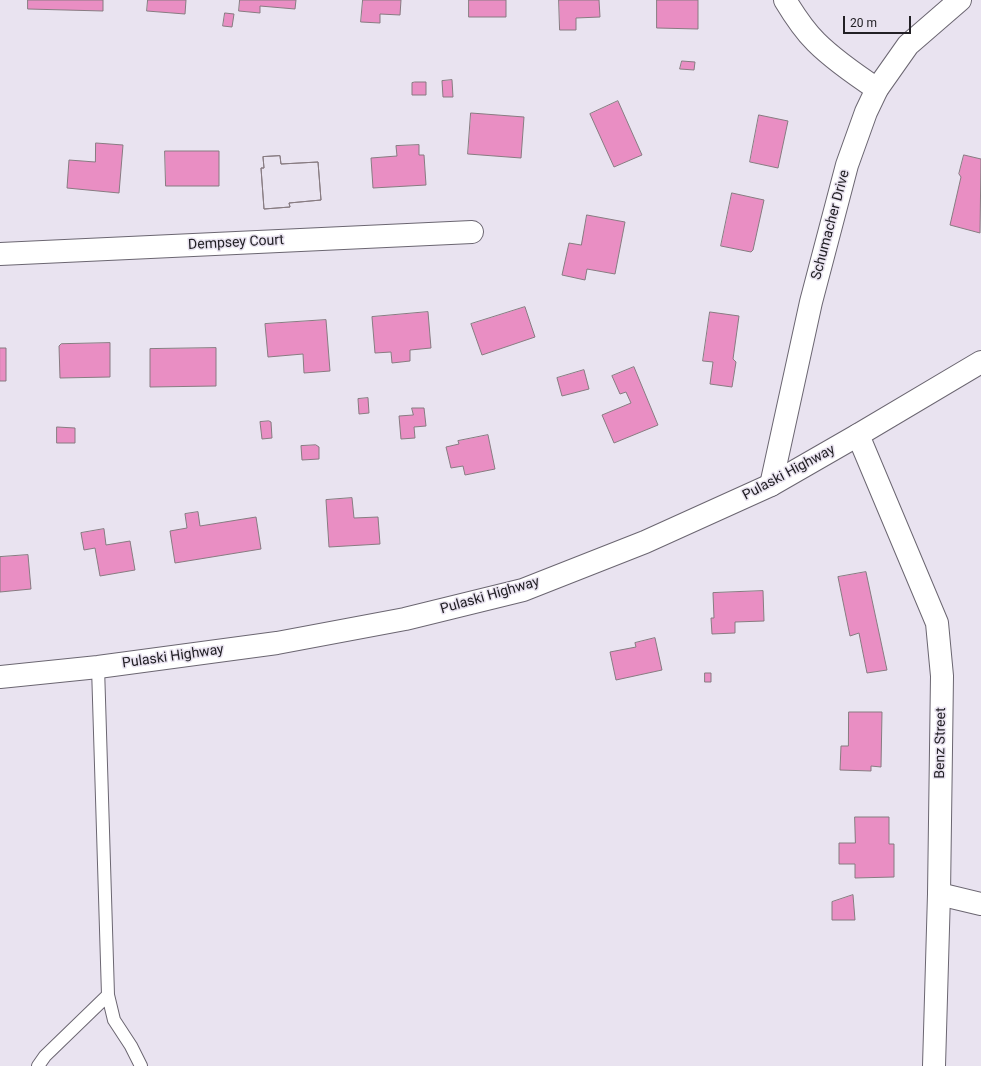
<!DOCTYPE html>
<html>
<head>
<meta charset="utf-8">
<style>
	body { margin:0 }
	#map { position:relative; width:981px; height:1066px; overflow:hidden; background:#e9e3f0; font-family:Roboto,sans-serif }
	canvas { display:block }
	.scale { position:absolute; left:843px; top:16px; width:68px; height:18px; box-sizing:border-box; border:2px solid #222025; border-top:0; padding-left:5px; font-size:12px; line-height:14px; white-space:nowrap; color:#222025; -webkit-text-stroke:3px #e9e3f0; paint-order:stroke }
</style>
</head>
<body>
<div id="map">
<canvas width="981" height="1066"></canvas>
<div class="scale">20 m</div>
</div>
<script>
const c = document.querySelector('canvas').getContext('2d');
c.lineJoin = 'round';
function fillPath(path, color) { c.fillStyle = color; c.fill(path, 'evenodd'); }
function strokePath(path, color, width, dash) { c.strokeStyle = color; c.lineWidth = width; c.lineCap = dash ? 'butt' : 'round'; c.setLineDash(dash || []); c.stroke(path); }
function label(font, color, halo, rows, align = 'center') {
  c.font = font + ' Roboto,sans-serif'; c.lineWidth = 3; c.setLineDash([]); c.textBaseline = 'middle'; c.strokeStyle = halo; c.fillStyle = color; for (const [text, x, y, turn = 0] of rows) {
    c.save(); c.translate(x, y); c.rotate((+turn || 0) * Math.PI / 180); c.textAlign = isNaN(turn) ? turn : align; if (halo) c.strokeText(text, 0, 0); c.fillText(text, 0, 0); c.restore();
  }
}
const building = new Path2D(`
	M28 0H103V11L28 9Z
	M148 0H186L185 14 147 11Z
	M240 0H296L295 9 260 6V13L239 11Z
	M363 0H401L400 15 380 14V23L361 22Z
	M469 0H506V17H469Z
	M559 0H599L600 17 576 18V30H560Z
	M657 0H698V29L657 28Z
	M225 13 234 14 232 27 223 26Z
	M682 61 695 62 694 70 680 69Z
	M452 80 453 97H443L442 81Z
	M415 82H426V95H412V83Z
	M618 101 642 155 614 167 590 114Z
	M471 113 524 117 521 158 468 154Z
	M759 115 788 121 778 168 750 162Z
	M96 143 123 145 119 193 67 188 69 160 95 162Z
	M419 145V155H424L426 185 373 188 371 158 397 156 396 146Z
	M165 151H219V186H166Z
	M964 155 981 159 980 233 950 225 961 177 959 174Z
	M280 156 281 164 318 162 321 200 289 203 290 207 264 209 261 168H264L263 157Z
	M280 156 281 164 318 162 321 200 289 203 290 207 264 209 261 168H264L263 157Z
	M732 193 764 200 753 250 751 252 721 246Z
	M587 215 625 222 615 274 587 269 585 280 562 275 569 243 581 245Z
	M525 307 535 337 482 355 471 324Z
	M428 312 431 348 410 350V361L392 363 391 352 375 353 372 317Z
	M710 312 739 316 733 359 736 362 732 387 710 384 713 362 703 361Z
	M326 320 330 371 304 373 303 354 268 357 265 324Z
	M110 343V377L60 378 59 346 61 344Z
	M0 348H6V381H0Z
	M216 348V386L150 387V349Z
	M634 367 658 425 614 443 602 415 631 403 626 392 620 394 612 376Z
	M584 370 589 389 562 396 557 378Z
	M368 398 369 413 359 414 358 399Z
	M412 408H424L426 426 414 427 415 438 401 439 399 416 413 415Z
	M269 421 271 422 272 438 262 439 260 422Z
	M57 427 75 428V443H57Z
	M488 435 495 469 465 475 463 466 451 468 446 447 459 444 458 441Z
	M316 445 319 447V459L302 460 301 446Z
	M352 498 354 518 378 517 380 544 329 547 326 500Z
	M198 512 200 526 256 517 261 549 175 563 170 531 187 528 185 514Z
	M104 529 106 545 130 541 135 570 100 576 95 548 84 550 81 533Z
	M28 555 31 589 0 592V557Z
	M866 572 887 670 867 673 859 633 850 636 838 577Z
	M763 591 764 621 735 622V633L712 634 711 618H714L713 593Z
	M655 638 662 670 616 680 610 652 636 647 635 643Z
	M705 673H711V682H705Z
	M849 712H882L881 767 871 766V771L840 770 841 746H848Z
	M855 817H889V844H894V877L855 878V864H839V843H855Z
	M853 895 855 920H832V902Z`);
fillPath(building, '#e98ec3');
strokePath(building, '#877b81', 1);
const service = new Path2D(`
	M98 667 108 995 114 1020 131 1046 141 1066
	M38 1066 45 1056 108 995`);
const minor = new Path2D(`
	M785 0C794 15 804 30 816 42 834 60 856 75 877 89
	M0 254 472 232
	M939 894 981 904`);
const tertiary = new Path2D(`
	M858 435 937 623 942 676 939 894 934 1066
	M771 485 811 302 847 165 866 112 877 89 908 45 960 0`);
const secondary = new Path2D(`
	M0 677 98 667 277 643 405 619 523 590 645 542 771 485 858 435 981 362`);
strokePath(service, '#6b6671', 14);
strokePath(minor, '#6b6671', 24);
strokePath(tertiary, '#6b6671', 24);
strokePath(secondary, '#6b6671', 24);
strokePath(service, '#fff', 12);
strokePath(minor, '#fff', 22);
strokePath(tertiary, '#fff', 22);
strokePath(secondary, '#fff', 22);
label('14px', '#222025', '#e9e3f0', [
	["Schumacher Drive",831,225,-75],
	["Dempsey Court",236,243,-3],
	["Pulaski Highway",789,473,-28],
	["Pulaski Highway",490,596,-16],
	["Pulaski Highway",173,657,-8],
	["Benz Street",941,743,-89]
]);
</script>
</body>
</html>
